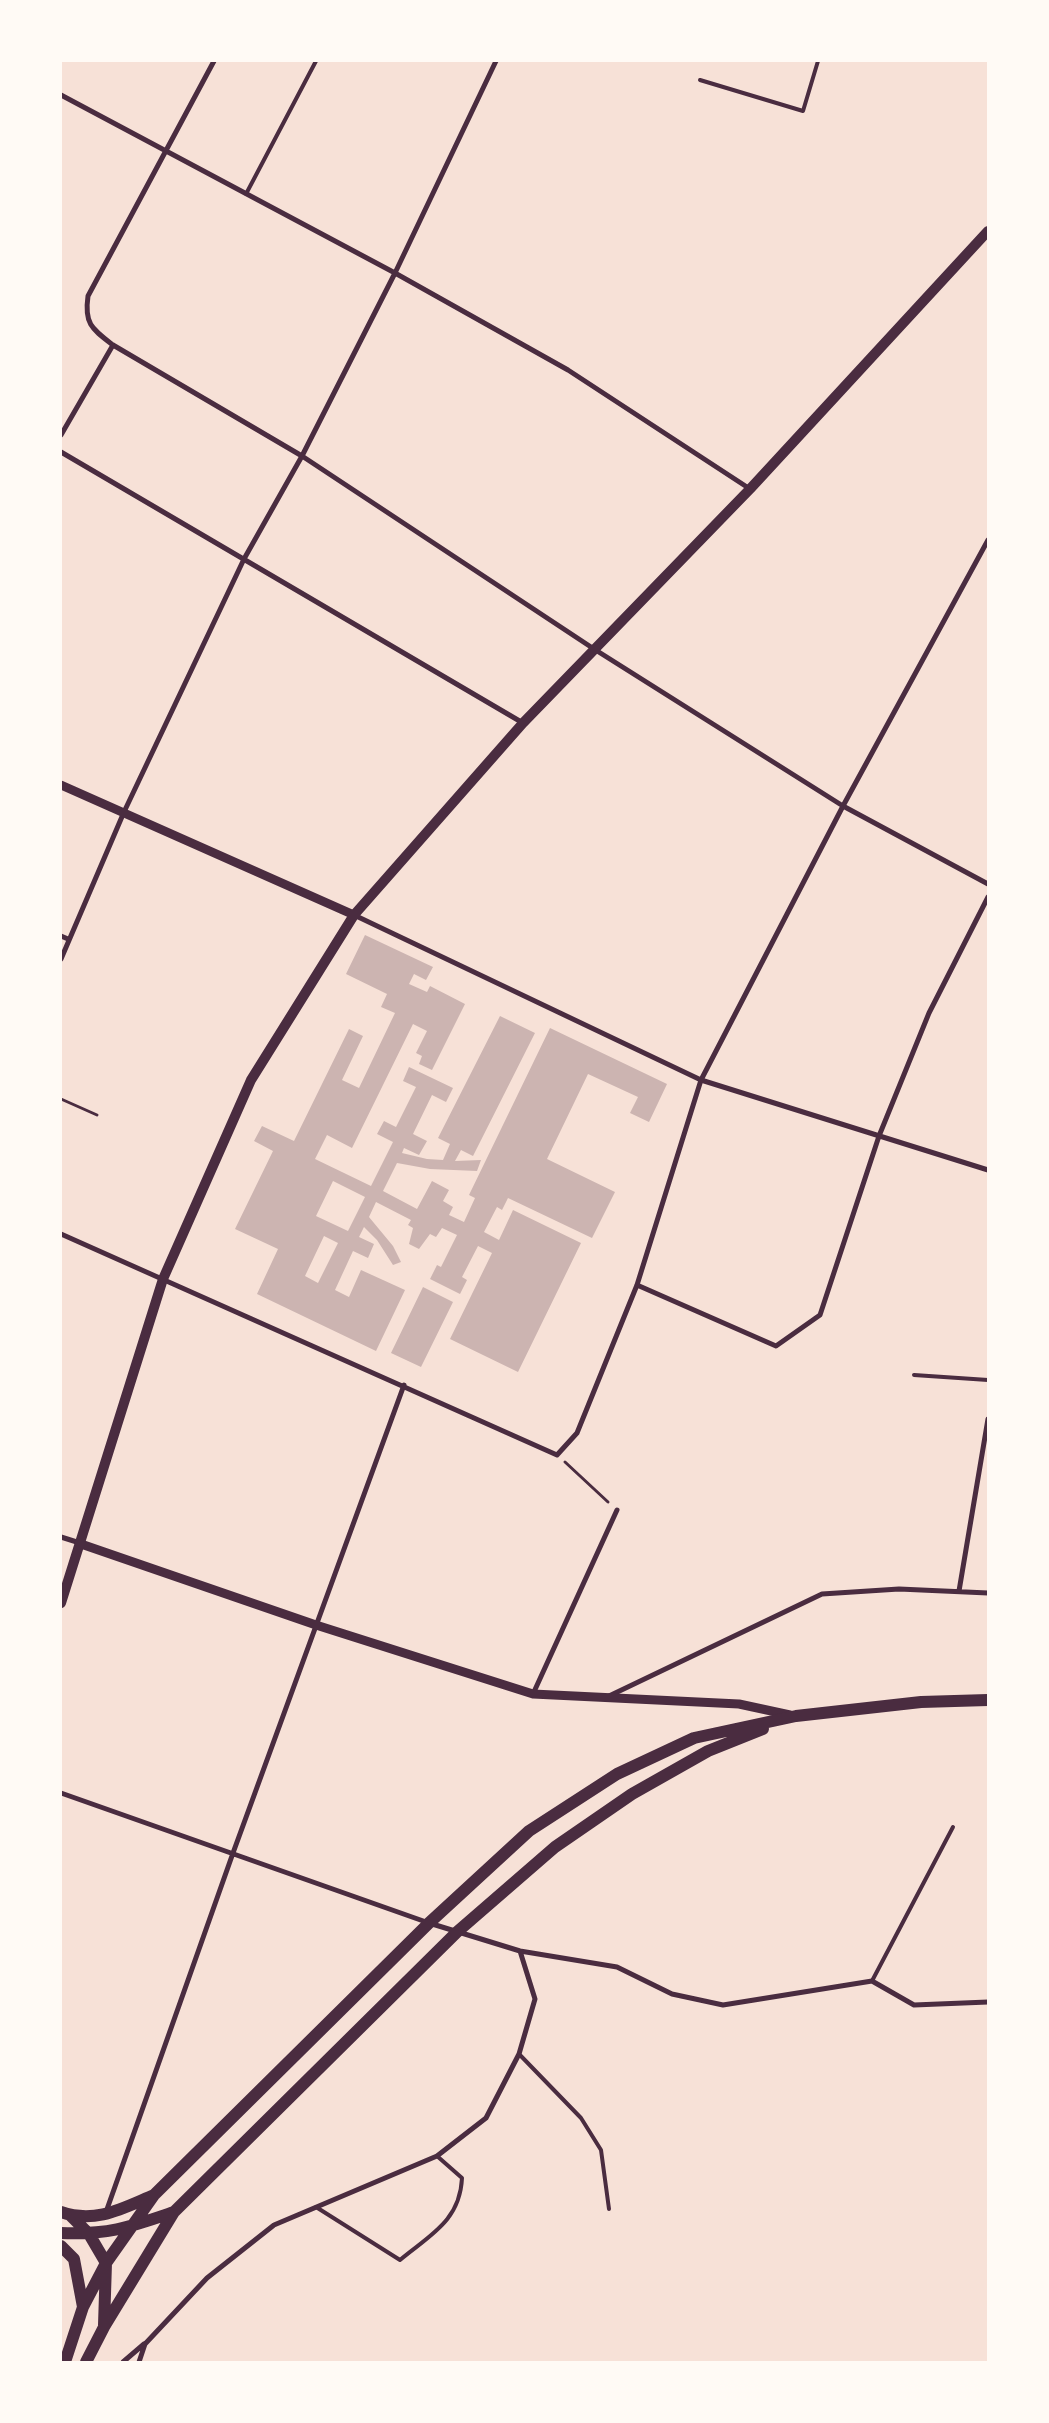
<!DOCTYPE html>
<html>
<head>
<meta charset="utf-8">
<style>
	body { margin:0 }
	#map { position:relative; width:1049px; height:2423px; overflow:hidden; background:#f7e1d7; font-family:Barlow,sans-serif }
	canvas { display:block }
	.frame { position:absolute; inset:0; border:62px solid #fffaf5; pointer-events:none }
</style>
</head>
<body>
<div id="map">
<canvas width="1049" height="2423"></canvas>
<div class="frame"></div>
</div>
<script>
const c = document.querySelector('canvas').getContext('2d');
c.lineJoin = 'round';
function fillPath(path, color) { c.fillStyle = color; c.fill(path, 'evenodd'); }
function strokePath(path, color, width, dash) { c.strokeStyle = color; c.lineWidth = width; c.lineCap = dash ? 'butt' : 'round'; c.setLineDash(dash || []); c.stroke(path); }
fillPath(new Path2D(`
	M365 935 433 967 426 980 414 974 409 984 427 992 430 986 465 1004 432 1070 419 1064 422 1056 416 1053 427 1031 413 1024 352 1148 327 1135 315 1159 371 1186 393 1142 377 1134 384 1121 396 1127 416 1087 403 1081 409 1067 453 1088 446 1102 432 1095 413 1134 427 1141 419 1155 404 1148 402 1153 427 1159 443 1160 450 1144 438 1138 500 1016 535 1033 473 1156 461 1150 455 1161 481 1160 477 1171 430 1169 397 1163 383 1191 417 1209 432 1181 449 1190 443 1201 453 1207 449 1215 464 1222 475 1198 469 1195 550 1028 667 1084 649 1122 630 1113 638 1097 588 1074 547 1159 615 1192 592 1238 508 1198 502 1210 497 1207 484 1232 499 1240 513 1210 581 1243 518 1372 450 1339 492 1253 478 1246 462 1277 467 1280 460 1294 430 1279 437 1265 441 1267 457 1235 442 1228 436 1237 430 1234 419 1249 409 1244 413 1228 408 1225 411 1220 376 1202 369 1217 393 1246 401 1262 393 1265 377 1240 364 1227 359 1237 374 1244 368 1258 353 1251 335 1290 349 1297 361 1270 405 1290 376 1351 257 1294 278 1249 235 1229 273 1151 254 1141 262 1126 294 1141 349 1029 363 1036 342 1080 359 1088 395 1013 381 1007 387 994 346 974ZM333 1181 365 1197 348 1231 316 1216ZM324 1236 338 1243 318 1283 305 1276Z
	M423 1287 453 1302 421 1367 391 1353Z`), '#ccb4b1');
strokePath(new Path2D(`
	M61 1099 97 1115
	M565 1462 608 1502`), '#4a2c40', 3);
strokePath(new Path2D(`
	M700 80 803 111 818 61
	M246 194 316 61
	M914 1375 988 1380
	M872 1981 953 1827
	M519 2054 581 2118 601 2150 609 2209
	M316 2207 400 2260C430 2235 460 2221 462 2178L437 2156`), '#4a2c40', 4);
strokePath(new Path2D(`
	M214 61 88 296C84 324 92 329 113 345L302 456 594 649 843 806 988 884
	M61 95 395 273 568 370 750 489
	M61 435 113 345
	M61 452 523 723
	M354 915 701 1080 988 1170
	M61 936 68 939
	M61 959 124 812 244 559 302 456 395 273 496 61
	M61 1234 557 1455 577 1433 637 1285 701 1080 843 806 988 540
	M637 1285 776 1346 820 1315 879 1136 929 1013 988 897
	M61 1537 80 1543
	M959 1591 988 1419
	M533 1694 617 1510
	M609 1696 822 1594 899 1589 988 1593
	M61 1793 429 1923 520 1951 617 1967 672 1994 723 2005 872 1981 914 2005 988 2002
	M106 2212 233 1853 404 1385
	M123 2362 144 2344
	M139 2362 145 2344 207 2278 274 2225 437 2156 486 2118 519 2054 535 1999 520 1951`), '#4a2c40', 5);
strokePath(new Path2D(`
	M61 785 354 915
	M81 1544 316 1625 533 1694 739 1704 790 1715`), '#4a2c40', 9);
strokePath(new Path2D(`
	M61 1603 163 1279 251 1080 354 915 523 723 750 489 988 231`), '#4a2c40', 10);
strokePath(new Path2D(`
	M61 2212C96 2224 123 2208 154 2195
	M71 2216 89 2234 106 2263 104 2325
	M61 2233C109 2235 130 2227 174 2212
	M61 2246 74 2259 83 2307
	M65 2362 83 2307 106 2263 154 2195 429 1923 529 1831 617 1774 694 1738 796 1716 921 1702 988 1700
	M86 2362 104 2327 174 2212 457 1932 555 1847 632 1794 708 1751 763 1729`), '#4a2c40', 12);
</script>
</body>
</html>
